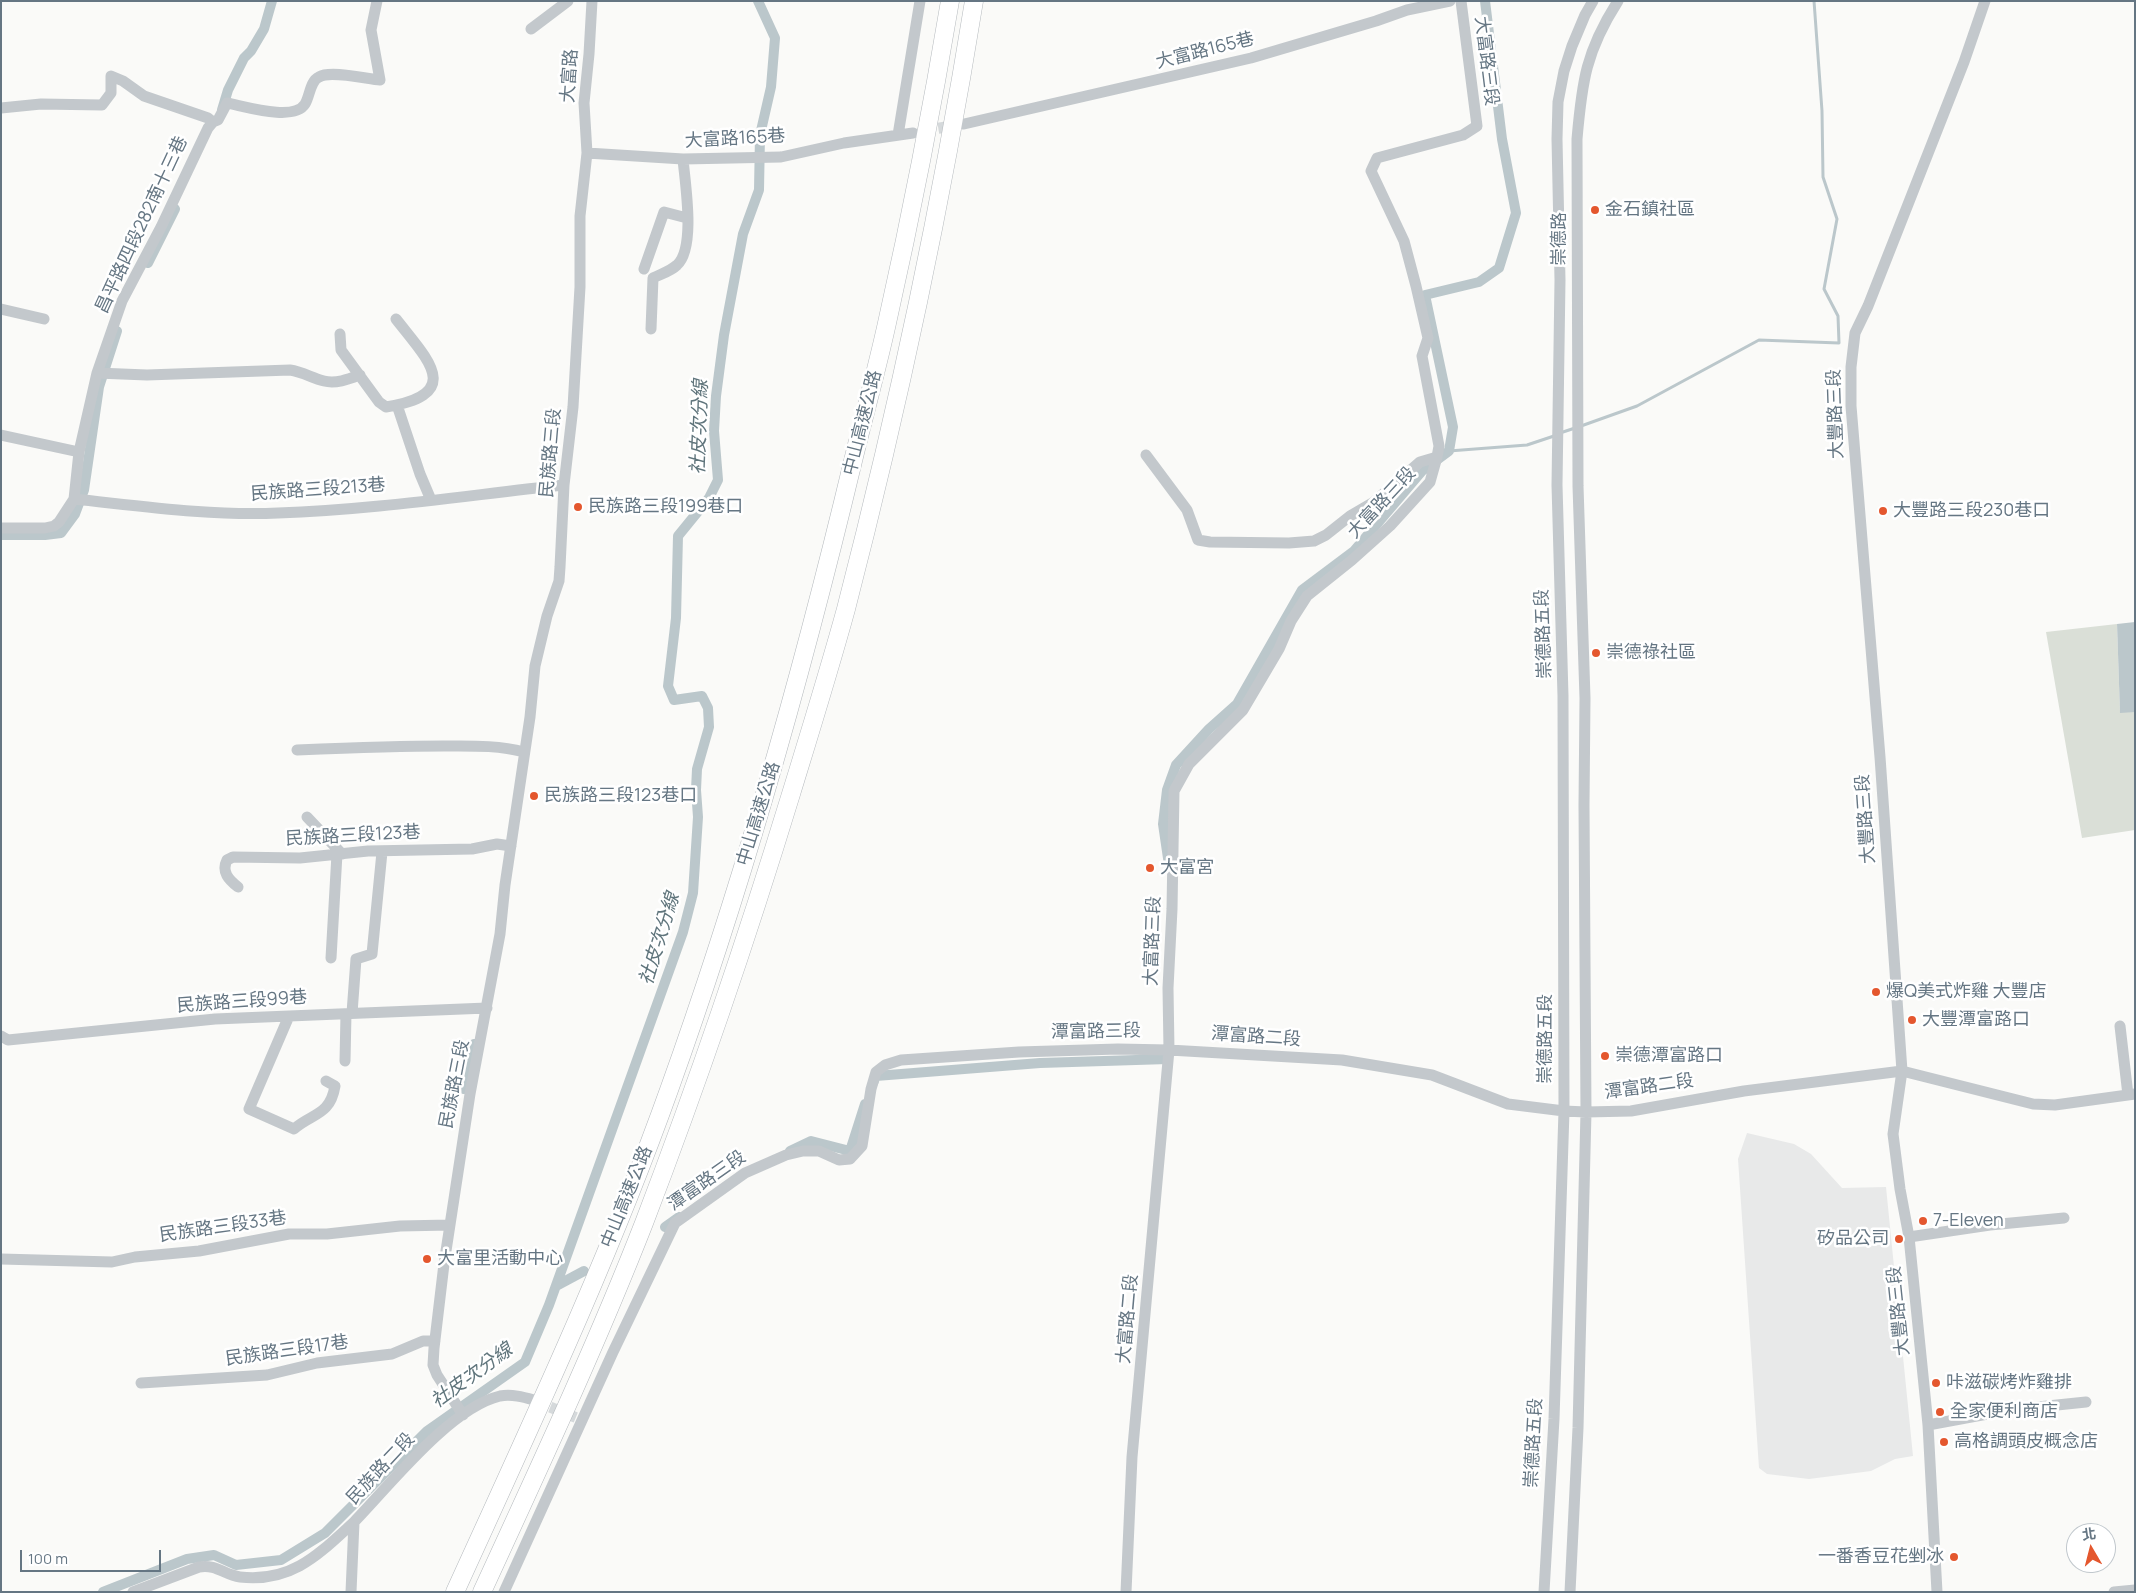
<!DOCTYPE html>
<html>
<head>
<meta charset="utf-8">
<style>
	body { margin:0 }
	#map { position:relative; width:2136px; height:1593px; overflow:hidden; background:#fafaf8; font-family:Manrope,"Noto Sans TC",sans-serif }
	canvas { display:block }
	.frame { position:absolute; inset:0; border:2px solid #657683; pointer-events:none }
	.north { position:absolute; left:2066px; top:1523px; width:50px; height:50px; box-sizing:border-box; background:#fff; border:1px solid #c1c8cd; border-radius:50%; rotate:352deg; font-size:14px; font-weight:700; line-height:20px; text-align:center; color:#657683 }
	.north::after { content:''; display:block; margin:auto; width:18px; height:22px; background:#e4572e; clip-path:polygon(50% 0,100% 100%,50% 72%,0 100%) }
	.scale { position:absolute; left:20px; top:1550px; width:141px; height:22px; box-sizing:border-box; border:2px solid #657683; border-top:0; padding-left:6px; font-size:15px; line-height:18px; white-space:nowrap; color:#657683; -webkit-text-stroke:4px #fff; paint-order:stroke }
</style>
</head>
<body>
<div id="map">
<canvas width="2136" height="1593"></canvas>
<div class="frame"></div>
<div class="north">北</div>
<div class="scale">100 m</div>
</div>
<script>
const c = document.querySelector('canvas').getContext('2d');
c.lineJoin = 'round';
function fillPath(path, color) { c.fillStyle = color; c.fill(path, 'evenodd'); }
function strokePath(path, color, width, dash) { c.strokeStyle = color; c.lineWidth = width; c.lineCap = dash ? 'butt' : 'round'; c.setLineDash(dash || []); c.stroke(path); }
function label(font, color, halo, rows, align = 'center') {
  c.font = font + ' Manrope,"Noto Sans TC",sans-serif'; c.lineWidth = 5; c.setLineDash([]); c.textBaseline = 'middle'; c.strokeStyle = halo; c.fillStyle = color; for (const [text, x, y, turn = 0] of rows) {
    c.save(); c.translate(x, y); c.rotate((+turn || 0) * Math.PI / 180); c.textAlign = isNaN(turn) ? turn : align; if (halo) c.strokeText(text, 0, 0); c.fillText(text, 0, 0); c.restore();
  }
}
fillPath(new Path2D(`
	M1747 1133 1794 1144 1811 1154 1842 1188 1886 1187 1913 1456 1895 1459 1871 1471 1809 1479 1767 1474 1759 1468 1738 1159Z`), '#e8e9e9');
fillPath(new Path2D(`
	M2117 624 2120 712H2135V830L2082 838 2046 632Z`), '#dadfd7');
fillPath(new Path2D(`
	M2135 622V712L2120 713 2117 624Z`), '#bbc7cb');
strokePath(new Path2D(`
	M1581 426 1637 406 1759 340 1839 343 1838 316 1824 289 1837 219 1823 177 1822 111 1814 1
	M1560 433 1575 428
	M1449 451 1527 445 1554 436`), '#bbc7cb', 3);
strokePath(new Path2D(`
	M222 110 228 90 244 58 251 51 264 29 272 1
	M148 263 175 209
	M1 535H45L61 533 75 514 84 490 99 387 117 331
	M1169 865 1163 824 1167 790 1176 765 1209 729 1237 704 1302 590 1354 551 1422 471 1449 451 1453 427 1425 295 1479 282 1499 268 1516 213 1502 139 1485 1
	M873 1083 876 1076 1040 1063 1168 1059V1052
	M464 1089 474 1044
	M790 1151 811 1141 850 1151 865 1104
	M665 1227 679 1217
	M556 1286 584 1271
	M103 1592 187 1559 214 1555 236 1565 281 1560 325 1533 427 1431 525 1362 549 1305 683 932 693 893 698 817 696 790 697 769 709 727 708 708 702 696 674 700 668 686 676 618 678 536 709 498 718 480 714 431 716 396 724 335 743 234 759 190 760 135 771 87 775 38 758 1`), '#bbc7cb', 10);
strokePath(new Path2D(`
	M922 131 958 125
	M535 1401 582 1420`), '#d5d9db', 11, [11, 5.5]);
const highway = new Path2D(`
	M455 1592C530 1427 608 1261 669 1090 743 884 802 674 853 461 864 415 877 369 887 323 911 216 932 109 950 1
	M482 1592C538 1470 595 1348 644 1223 698 1082 747 938 791 794 810 732 829 671 846 609 898 408 941 206 974 1`);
strokePath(highway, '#b4b9bd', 19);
strokePath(new Path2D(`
	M531 29 568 1
	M1 108 41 104 102 105 111 93V76L123 81 144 96 208 118 213 122
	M964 124 1251 58 1376 21 1407 10 1450 1
	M898 135 920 1
	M587 153 683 159 781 157 844 143 913 133
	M644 269 664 212 687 218
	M1 309 44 319
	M651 329 653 278C661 274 671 271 677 265 696 248 685 183 683 159
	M340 334 341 350 379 402 386 407C465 394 428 360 396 319
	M97 373 147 375 290 370C303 372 312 378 324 381 336 384 349 379 360 375
	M397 405 420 474 431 500
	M1 435 79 452
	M1146 455 1187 510 1198 540 1210 542 1289 543 1314 541 1326 535 1350 516 1374 502 1420 462 1437 457
	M74 499C141 506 210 516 278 513 373 510 469 495 564 485
	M1 528H45L54 526 59 522 74 499 79 452 97 373 122 301 161 227 208 128 213 122 218 120 227 103C244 106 294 122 305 104 310 96 310 81 319 77 330 70 367 79 380 80L371 30 377 1
	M297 750C346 748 395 746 444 746 471 746 498 745 524 752
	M307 817 342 854
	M238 887C229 880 221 872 227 860L233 857 300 858 368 851 472 849 497 844 511 846
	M331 958 337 854
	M352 1013 356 959 372 954 382 852
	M289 1016 249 1109 294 1129C312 1113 330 1116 335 1086L326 1081
	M2120 1026 2128 1095
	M1 1036 8 1040 215 1019 487 1008
	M345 1061 346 1014
	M1909 1237 1990 1225 2064 1218
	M1 1259 112 1262 135 1257 199 1251 289 1234H327L400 1226 450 1225
	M141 1383 267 1375 317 1363 392 1354 423 1341H435
	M463 1415 437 1375 433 1365 434 1348 444 1264 470 1094 500 934 505 885 530 717 535 666 547 616 559 581 560 567 564 485 573 407 580 287V216L587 153 584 103 589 54 592 1
	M1928 1425 2009 1410 2086 1402
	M133 1592 199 1567C217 1564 224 1575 240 1577 292 1583 319 1554 354 1522
	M351 1592 354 1522C390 1485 450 1408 500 1396 512 1394 523 1397 534 1400
	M504 1592 613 1352 675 1223 745 1173 786 1155 803 1151H819L839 1160 850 1159 862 1146 871 1089 876 1072 885 1065 901 1060 1019 1052 1118 1049 1169 1050 1342 1060 1432 1075 1508 1104 1564 1111 1586 1112 1631 1111 1744 1091 1902 1071 2033 1104 2055 1105 2135 1094
	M1126 1592 1132 1457 1169 1050 1168 988 1172 909 1174 791 1189 764 1243 710 1279 649 1291 621 1307 596 1352 560 1390 526 1430 482 1437 457 1439 446 1422 356 1428 338 1416 286 1404 241 1371 171 1377 158 1463 135 1477 126 1461 1
	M1544 1592 1554 1419 1564 1111 1563 696 1557 485 1560 280 1557 139 1558 102 1564 71 1572 46 1585 15 1593 1
	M1570 1592 1578 1428 1586 1112 1584 805 1585 698 1578 486 1577 139C1582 81 1586 51 1618 1
	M1937 1592 1928 1425 1909 1237 1900 1189 1893 1134 1902 1071 1880 757 1851 406V367L1855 333 1868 306 1964 62 1985 1
	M2114 1592 2135 1590`), '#c3c8cc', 11);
strokePath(highway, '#fff', 18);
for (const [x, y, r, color] of [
	[1595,210,5,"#e4572e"],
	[578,507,5,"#e4572e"],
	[1883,511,5,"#e4572e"],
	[1596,653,5,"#e4572e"],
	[534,796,5,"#e4572e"],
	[1150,868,5,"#e4572e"],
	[1876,992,5,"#e4572e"],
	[1912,1020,5,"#e4572e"],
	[1605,1056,5,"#e4572e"],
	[1923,1221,5,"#e4572e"],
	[1899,1239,5,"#e4572e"],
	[427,1259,5,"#e4572e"],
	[1936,1383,5,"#e4572e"],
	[1940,1412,5,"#e4572e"],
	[1944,1442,5,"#e4572e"],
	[1954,1557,5,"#e4572e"]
]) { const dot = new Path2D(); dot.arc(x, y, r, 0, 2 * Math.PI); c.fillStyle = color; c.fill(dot); strokePath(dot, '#fff', 2); }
label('18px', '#657683', '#fff', [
	["大富路165巷",1205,51,-14],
	["大富路三段",1486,61,83],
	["大富路",570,76,-86],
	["大富路165巷",735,139,-3],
	["昌平路四段282南十三巷",142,225,-65],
	["崇德路",1560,239,-90],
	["大豐路三段",1836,414,-92],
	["中山高速公路",863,423,-76],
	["民族路三段",551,453,-85],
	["民族路三段213巷",318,490,-4],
	["大富路三段",1382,503,-47],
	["崇德路五段",1544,634,-92],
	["中山高速公路",759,814,-73],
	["大豐路三段",1866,819,-94],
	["民族路三段123巷",353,836,-3],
	["大富路三段",1153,941,-88],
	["民族路三段99巷",242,1002,-4],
	["潭富路三段",1096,1032,-1],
	["潭富路二段",1256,1037,4],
	["崇德路五段",1546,1039,-90],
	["民族路三段",455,1084,-79],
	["潭富路二段",1649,1087,-8],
	["潭富路三段",707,1181,-35],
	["中山高速公路",627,1197,-68],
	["民族路三段33巷",223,1227,-8],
	["大豐路三段",1899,1311,-96],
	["大富路二段",1128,1319,-85],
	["民族路三段17巷",287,1351,-8],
	["崇德路五段",1534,1443,-87],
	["民族路二段",381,1469,-47]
]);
label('18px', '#657683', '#fff', [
	["金石鎮社區",1605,210],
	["民族路三段199巷口",588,507],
	["大豐路三段230巷口",1893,511],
	["崇德祿社區",1606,653],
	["民族路三段123巷口",544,796],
	["大富宮",1160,868],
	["爆Q美式炸雞 大豐店",1886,992],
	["大豐潭富路口",1922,1020],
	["崇德潭富路口",1615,1056],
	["7-Eleven",1933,1221],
	["矽品公司",1889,1239,"right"],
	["大富里活動中心",437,1259],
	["咔滋碳烤炸雞排",1946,1383],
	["全家便利商店",1950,1412],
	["高格調頭皮概念店",1954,1442],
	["一番香豆花剉冰",1944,1557,"right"]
], 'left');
label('italic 19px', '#60757c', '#fff', [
	["社皮次分線",700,427,-88],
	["社皮次分線",660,939,-73],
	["社皮次分線",472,1376,-36]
]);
</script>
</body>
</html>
